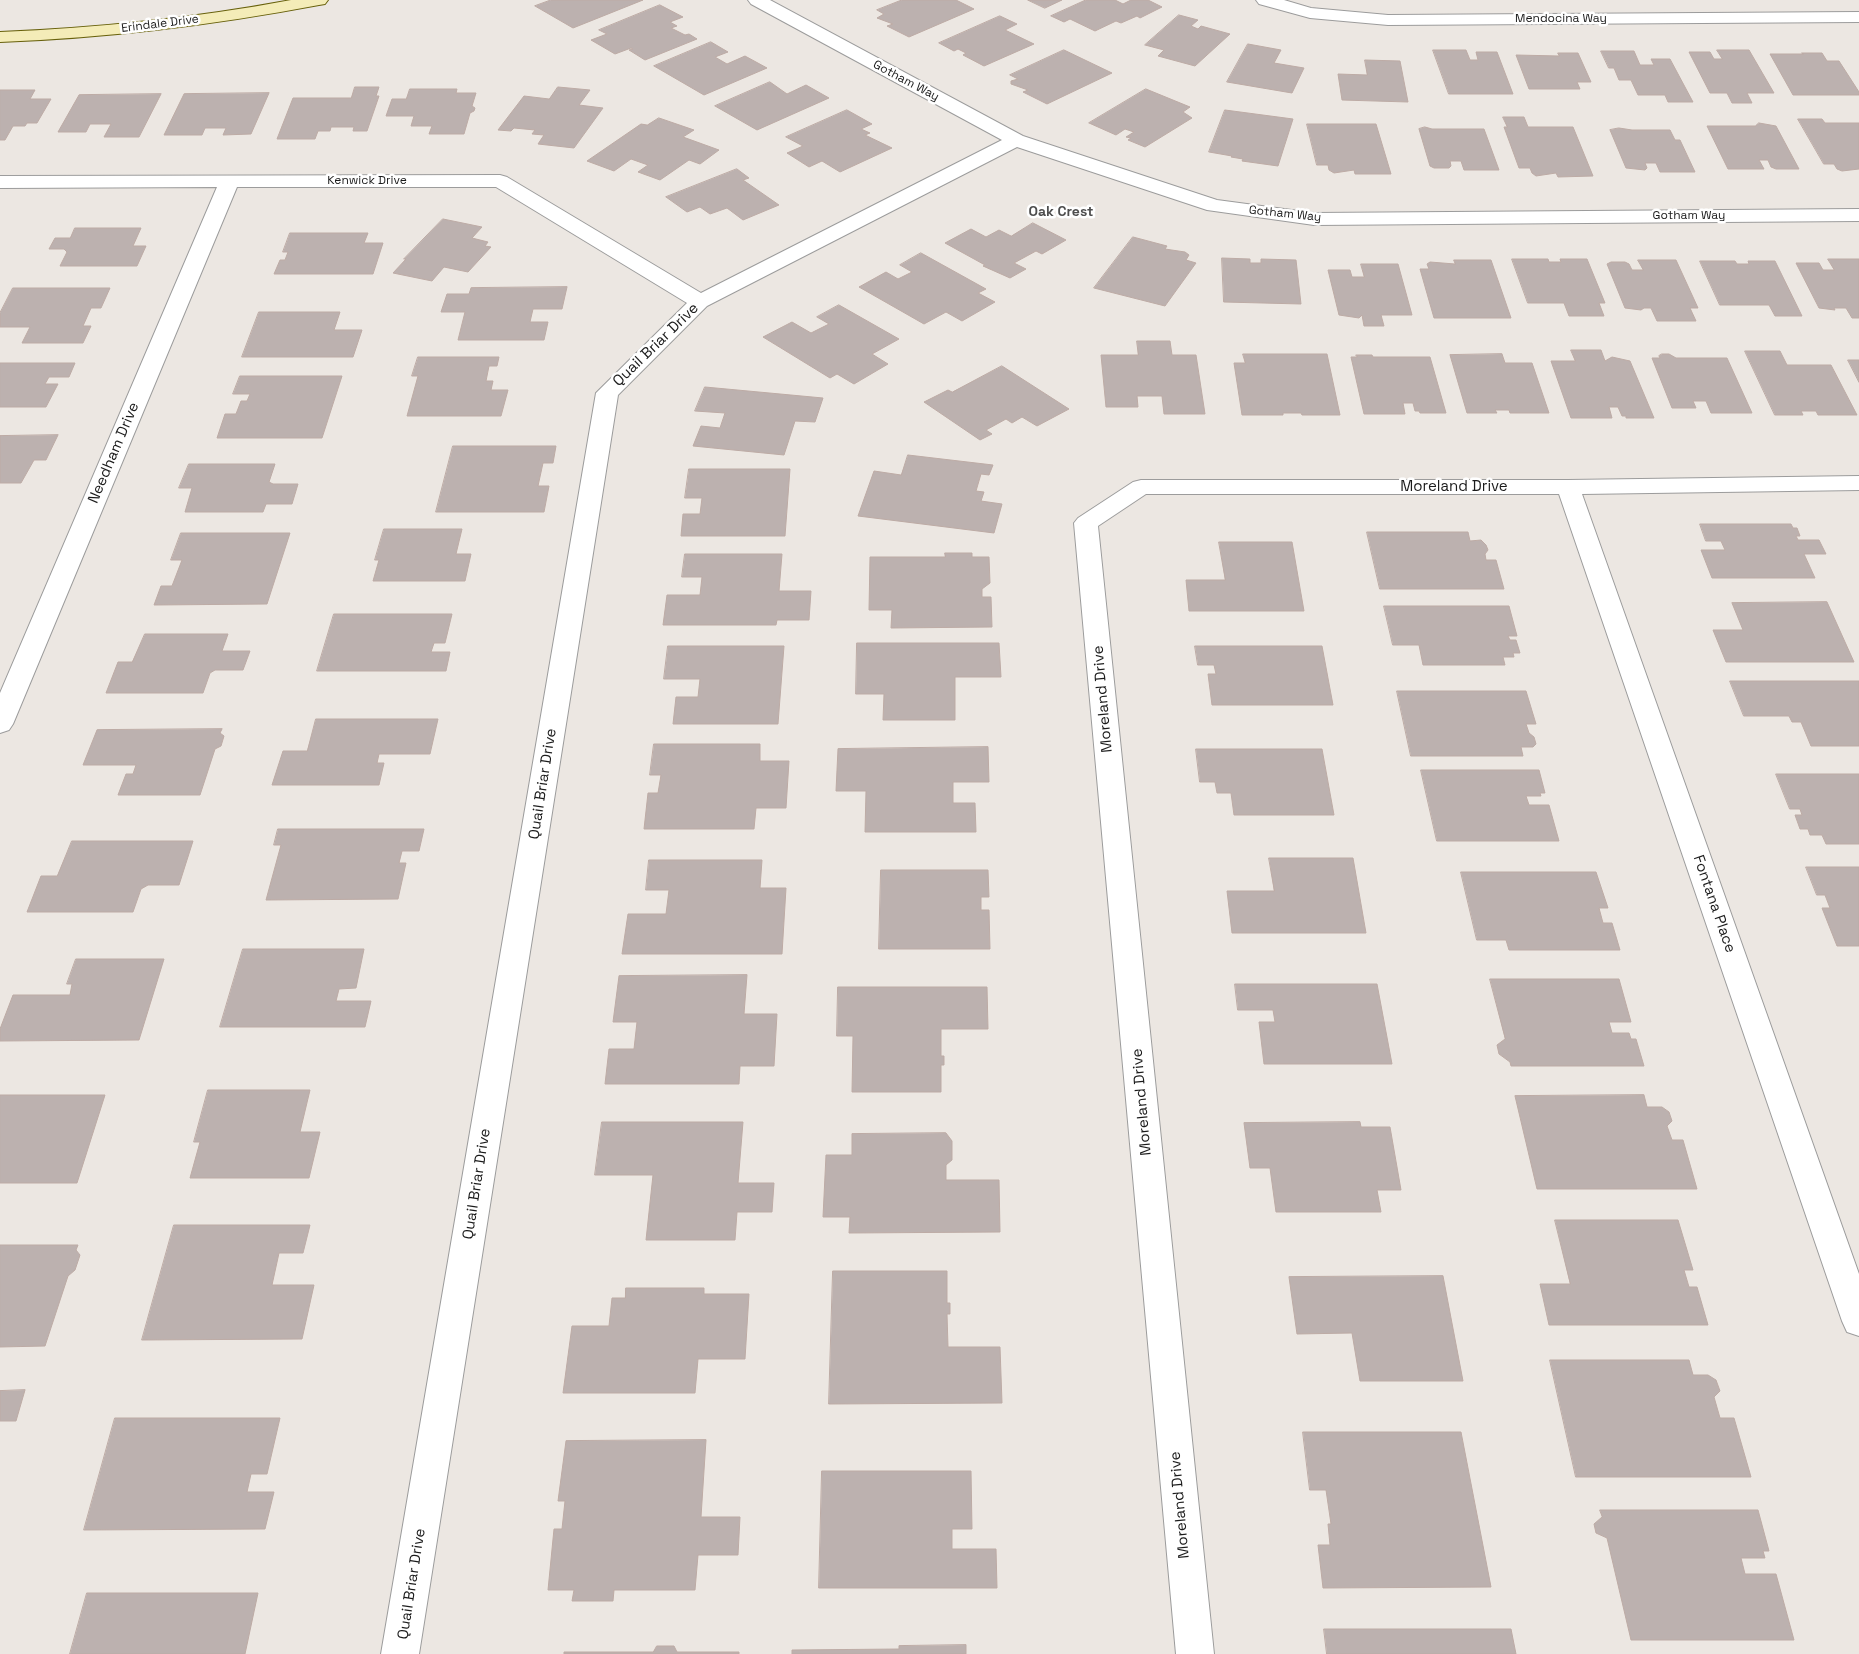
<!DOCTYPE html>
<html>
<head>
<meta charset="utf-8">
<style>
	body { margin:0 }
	canvas { display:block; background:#ece7e2 }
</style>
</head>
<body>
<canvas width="1859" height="1654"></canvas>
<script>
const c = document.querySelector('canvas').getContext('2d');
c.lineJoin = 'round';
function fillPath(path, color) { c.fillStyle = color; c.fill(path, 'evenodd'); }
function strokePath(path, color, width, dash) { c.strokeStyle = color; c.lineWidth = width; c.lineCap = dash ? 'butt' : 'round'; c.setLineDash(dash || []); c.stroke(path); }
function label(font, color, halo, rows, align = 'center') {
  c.font = font + ' "Space Grotesk",sans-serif'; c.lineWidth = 5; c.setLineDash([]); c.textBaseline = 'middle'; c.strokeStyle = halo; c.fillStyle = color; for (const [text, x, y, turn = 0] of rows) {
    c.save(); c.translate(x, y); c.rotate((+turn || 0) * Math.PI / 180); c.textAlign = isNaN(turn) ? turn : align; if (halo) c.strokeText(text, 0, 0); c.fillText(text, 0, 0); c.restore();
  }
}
const building = new Path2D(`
	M551 0H643L573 28 535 6Z
	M902 0H956L974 9 909 37 887 26 893 24 877 18 884 14 877 10Z
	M1028 0H1062L1045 8Z
	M1086 0H1115L1123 4 1131 0H1148L1162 7 1140 18 1137 16 1121 23 1116 21 1095 31 1070 19 1064 22 1051 16Z
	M660 5 683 17 670 22 677 26 671 28 685 35 689 34 697 39 645 60 629 50 633 49 631 48 615 54 591 40 607 34 599 30Z
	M1179 15 1198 20 1191 26 1198 29 1201 26 1230 34 1195 66 1158 56 1164 50 1145 45Z
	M1000 16 1017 24 1005 30 1034 44 984 66 963 55 966 53 958 49 954 51 939 43Z
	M711 42 728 52 715 57 727 64 745 56 767 68 704 95 654 66Z
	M1248 44 1281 50 1274 63 1304 68 1292 93 1227 82Z
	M1064 50 1112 73 1047 104 1023 92 1028 90 1011 84V81L1018 79 1010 75Z
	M1433 50H1466L1470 60H1478L1476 52H1497L1513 94H1449Z
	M1717 50H1749L1774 93H1747L1752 103H1732L1727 93H1710L1689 52H1710L1714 59H1722Z
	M1601 51H1634L1640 65H1654L1651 59H1670L1693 102H1668L1665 95H1638L1631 80H1619L1614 68H1609Z
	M1558 53H1578L1591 82H1577L1580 89H1529L1516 55 1559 56Z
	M1802 53H1822L1827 61H1839L1859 92V95H1793L1770 54H1803Z
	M1365 60 1400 61 1408 102 1342 100 1338 74 1367 75Z
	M770 82 787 94 806 85 829 98 757 130 715 106Z
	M355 87H379L376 96H379L367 131H353L354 127H331L330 131H318L315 139H277L293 98H351Z
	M558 87 590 90 579 105 603 108 574 148 538 144 544 135 532 134 535 130 514 128 511 131 498 130 524 96 549 99Z
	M410 89H457L456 93H476L472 106 475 108 474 111 470 113 464 134H429L432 126H411L414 116H386L392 99H406Z
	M1146 89 1190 107 1183 112 1192 118 1145 147 1128 140 1131 138 1126 137 1134 132 1125 129 1116 135 1089 123Z
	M0 90H35L30 99H51L37 123H27L25 126H13L5 140H0Z
	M269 93 251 134 223 135 226 128H205L202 135H164L184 94Z
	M161 94 139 137H104L111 124H90L86 132H58L79 95Z
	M847 110 872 124 861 129 870 133 865 135 892 148 840 172 822 161 809 167 787 153 803 146 786 137Z
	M1225 110 1293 119 1278 166 1242 161 1243 159 1231 157 1232 156 1209 152Z
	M1503 117H1524L1528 127H1573L1593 176 1558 177 1556 173 1536 176 1532 173 1530 168H1519L1504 127H1507Z
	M659 118 694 130 683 137 719 150 700 164 689 160 660 180 638 172 648 165 631 159 614 171 587 161 641 124 647 125Z
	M1798 119H1822L1825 123H1859V169L1842 171 1837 169 1834 164H1824Z
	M1759 123 1776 126 1799 169H1776L1771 167 1768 160H1759L1764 169H1728L1707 126H1755Z
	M1307 124H1376L1391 174H1355L1354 170 1334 173 1329 170 1328 165H1317Z
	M1425 127 1432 129H1484L1499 170H1464L1461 161H1450L1451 166 1449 168H1434L1430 166 1419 129Z
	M1619 128 1632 130H1670L1675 140H1680L1695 172H1660L1656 163H1645L1647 168 1645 170 1626 168 1610 130Z
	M737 169 749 178 743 180 779 205 743 220 727 208 710 214 700 207 687 212 666 197Z
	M443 219 482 227 472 238 488 242 485 246 491 247 468 272 444 267 432 281 393 273 406 259H404Z
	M1033 223 1066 240 1042 254 1036 251 1014 263 1026 269 1010 278 983 266 985 265 945 243 971 229 986 237 999 230 1011 236Z
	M75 228H141L133 246H146L137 266H60L67 252 64 249H49L55 238H70Z
	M290 233H368L364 243H383L373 274H274L280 260H285L288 252H283Z
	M1133 237 1167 246 1165 249 1185 252 1189 255 1186 260 1196 263 1165 306 1094 288Z
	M921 253 986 289 978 293 995 302 962 321 946 312 924 324 859 287 886 272 898 279 912 272 900 265Z
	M1222 258 1250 259V263H1261V259L1296 260 1301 304 1224 302Z
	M1512 259H1548L1549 262H1561L1560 259H1587L1605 303H1599L1604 316H1569L1564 303H1528Z
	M1828 259H1859V318H1852L1846 308H1834L1835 310 1819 308 1796 263H1819L1823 270H1834Z
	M1454 260H1491L1511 318H1434L1420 269H1429L1427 264 1430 262 1455 264Z
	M1638 260H1676L1698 308H1690L1696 321H1657L1651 308H1644L1641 310 1625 308 1607 264 1611 262H1625L1629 264 1632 270H1643Z
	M1700 261H1735L1737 264H1749L1748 261H1775L1802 316H1775L1769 305H1720Z
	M1361 264H1398L1412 315H1381L1384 326H1364L1362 315 1359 318 1339 315 1328 270H1350L1352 277H1364Z
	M567 287 562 309H533L530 322H548L544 340H458L465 312H441L447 294H469L471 288Z
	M13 288H110L101 308H91L83 326H91L83 343H22L30 327H0V313Z
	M839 305 899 339 872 354 888 364 854 384 837 374 830 378 763 337 792 322 811 333 829 324 817 317Z
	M259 312H340L334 330H362L353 357H242Z
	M1137 341H1170L1172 355H1196L1205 414H1164L1162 396H1137L1138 407H1106L1101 355H1138Z
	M1571 350H1601L1605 361 1612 357 1630 361 1654 418H1626V416H1622L1618 407H1609L1612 418H1571L1551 361H1575Z
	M1745 351H1780L1787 365H1831L1857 415H1818L1816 411H1801L1803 415H1775Z
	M1243 354H1327L1340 415H1302L1301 413H1283V415H1242L1234 363H1245Z
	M1502 354 1505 363H1532L1549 413H1510L1509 410H1495L1497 413H1467L1450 355Z
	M1662 354H1669L1676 358H1727L1752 413H1711L1706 401H1693L1696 408H1672L1652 358H1660L1659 356Z
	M1356 355H1372L1373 357H1430L1446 413H1420L1419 411H1415L1413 403H1403L1405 414H1364L1351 357H1357Z
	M418 357H499L497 366H489L486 381H493L491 390H508L501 416H407L418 376H412Z
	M1848 360H1859V382Z
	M0 363H75L69 377H49L45 384H58L46 407H0Z
	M1002 366 1069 409 1037 426 1022 417 1012 423 1006 419 986 430 992 434 980 440 924 402 948 390 952 392Z
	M240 376H342L322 438H217L225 414H236L241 401H247L250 394H233Z
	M705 387 823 398 815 422 795 421 784 455 693 446 701 426 720 428 725 413 695 411Z
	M58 435 46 460H34L21 483H0V436Z
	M453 446H556L553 463H543L538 486H549L544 512H436Z
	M908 455 993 465 989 475 981 474 976 491 984 492 981 501 1002 504 994 533 858 516 874 471 901 475Z
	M189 464H275L269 482 273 484H298L292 504H266L263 512H185L192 488H179Z
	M689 469H790L785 536H681L683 514H700L702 498H685Z
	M1700 524H1791L1793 528H1797L1800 536H1796L1798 540H1819L1826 554H1804L1815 578H1712L1701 550H1725L1721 541H1706Z
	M384 529H462L456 554H471L465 581H373L379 560H375Z
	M1367 532H1468L1470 541 1481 540 1486 545 1488 550 1485 554 1486 560H1496L1504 589H1380Z
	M181 533H290L267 604 154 605 161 586H172L182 560H171Z
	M1219 542H1292L1304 611H1189L1186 580H1225Z
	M945 553H972V557H989L990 583 982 589V597H991L992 627 891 628 892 610H869L870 557H945Z
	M685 554H782L779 591H811L809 620H777L776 625H663L667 595H700L702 577H682Z
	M1827 602 1854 662H1726L1713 630H1743L1732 603Z
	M1384 606H1509L1517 636H1508L1510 640H1516L1520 653H1513L1514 657H1503L1505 665H1423L1419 645H1393Z
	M334 614H452L445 643H434L431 652H450L446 671H317Z
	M145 634H228L222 651H250L243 670H215L210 673 203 693H106L118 662H132Z
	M857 643H999L1001 677H955V720H883L884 694H856Z
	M668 646H784L778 724H673L676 697H698L700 679H664Z
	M1195 646H1322L1333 705H1212L1208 674H1216L1214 665H1198Z
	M1730 681H1859V746H1811L1801 722H1792L1789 716H1744Z
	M1397 691H1526L1536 724H1526L1529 733 1534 737 1536 744 1533 747H1521L1523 756H1411Z
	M316 719H438L430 754H379L377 763H384L379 785H272L283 751H307Z
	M222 729 220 733 224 736 221 746 215 749 200 795H118L126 774H133L136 765H83L97 730Z
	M654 744H760V761H789L786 808H756L754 829H644L648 793H658L661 775H650Z
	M988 747 989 782H953V803H975L976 832H865L866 791H836L838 749Z
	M1196 749H1322L1334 815H1234L1231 793H1217L1215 782H1200Z
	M1421 770H1539L1545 793H1540L1541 796H1526L1529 805H1549L1559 841H1437Z
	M1776 774H1859V844H1826L1822 835H1810L1808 829H1800L1795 815H1802L1800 809H1790Z
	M278 829H424L419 851H402L399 863H406L398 899 266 900 281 845H274Z
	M72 841H193L179 885H148L141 889 133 912H27L41 876H57Z
	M1269 858H1353L1366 933H1232L1227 891H1274Z
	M649 860H762L760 888H786L782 954H622L628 914H666L669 890H646Z
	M1806 867H1859V946H1837L1822 908H1830L1825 895H1817Z
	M881 870H988L989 897H981V910H989L990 949H879Z
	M1461 872H1596L1608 908H1599L1603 923H1612L1620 950H1509L1506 940H1477Z
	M243 949H364L356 988 339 989 336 1001H371L365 1027H220Z
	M76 959H164L139 1040 0 1041V1029L13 995H70L72 984H67Z
	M747 975 744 1014H777L774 1066H740L739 1084H605L609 1049H634L637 1022H613L619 976Z
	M1490 979H1619L1631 1022H1609L1612 1033H1629L1631 1039H1636L1644 1066H1511L1510 1062 1499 1054 1497 1045 1505 1039Z
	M1235 984H1377L1392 1064H1264L1259 1022H1275L1273 1010H1238Z
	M838 987H987L988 1029H941V1056H944V1065H941V1092H852L853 1036H837Z
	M208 1090H310L300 1132H320L309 1178H190L200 1142H194Z
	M0 1095H105L77 1183H0Z
	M1644 1095 1647 1107H1662L1669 1112 1672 1121 1667 1126 1672 1140H1683L1697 1189H1537L1515 1096Z
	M602 1122H743L738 1183H774L772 1212H737L735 1240H646L653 1175H595Z
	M1360 1122 1361 1127H1390L1401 1190H1377L1381 1212H1276L1270 1168H1250L1244 1123Z
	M946 1133 952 1141V1160L946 1165V1180H999L1000 1232 849 1233 850 1217H823L826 1155H852V1134Z
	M1555 1220H1678L1693 1270H1684L1689 1287H1697L1708 1325H1549L1540 1284H1570Z
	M174 1225H310L303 1253H279L272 1285H314L302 1339 142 1340Z
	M0 1245H78L76 1250 80 1255 75 1270 68 1276 45 1346 0 1347Z
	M833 1271H947V1303H950V1314H947L948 1347H1000L1002 1403 829 1404Z
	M1443 1276 1463 1381H1360L1352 1333 1297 1334 1289 1277Z
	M626 1288H704V1294H749L745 1359H698L695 1393H563L572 1326H609L612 1298H625Z
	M1550 1360H1689L1693 1375H1708L1716 1380 1720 1391 1714 1397 1720 1418H1734L1751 1477H1576Z
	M25 1390 16 1421H0V1391Z
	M115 1418H280L267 1474H251L247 1492H274L265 1529 84 1530Z
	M1303 1432H1461L1491 1587 1323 1588 1318 1545H1330L1328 1524H1331L1326 1490H1310Z
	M706 1440 701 1517H740L738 1555H698L695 1590H614L613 1601H572L574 1590H548L554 1529H562L565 1501H558L566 1441Z
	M822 1471H971L972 1529H952V1549H996L997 1588H819Z
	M1600 1510H1758L1769 1551H1763L1765 1558H1741L1745 1574H1776L1794 1640H1631L1607 1538 1596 1533 1594 1524 1602 1517Z
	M87 1593H258L245 1654H70Z
	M1324 1629H1511L1516 1654H1327Z
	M966 1645V1654H792V1650L899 1649V1646Z
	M657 1646H674L677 1652H739V1654H564V1652H653Z`);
fillPath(building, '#bcb1af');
strokePath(building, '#bdaba5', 1);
const street = new Path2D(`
	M748 0H770L1023 136 1217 200 1314 213 1859 209V221L1314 225 1207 210 1017 147 707 306 618 395 419 1654H381L596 393 687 303 496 187H237L13 724 9 730 0 733V693L217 187 0 188V176L500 175 507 177 701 293 1002 140 751 4Z
	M1256 0H1284L1311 8 1388 15 1859 12V22L1388 25 1310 18 1259 4Z
	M1859 476V490L1582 494 1859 1274V1336L1847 1332 1842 1321 1559 494H1146L1098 526 1214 1654H1176L1074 523 1078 518 1133 482 1141 480H1568Z`);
const secondary = new Path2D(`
	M291 0H328L325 4 319 5C213 25 108 38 0 42V32C98 28 195 18 291 0Z`);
strokePath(street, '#9c9c9c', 2);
strokePath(secondary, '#68610c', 2);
fillPath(street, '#fff');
fillPath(secondary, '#f4ecb8');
label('12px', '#1b1b1b', '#fff', [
	["Mendocina Way",1561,19],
	["Erindale Drive",160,24,-7],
	["Gotham Way",906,81,28],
	["Kenwick Drive",367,181],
	["Gotham Way",1285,214,6],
	["Gotham Way",1689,216]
]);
label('bold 14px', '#4e4e4e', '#fff', [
	["Oak Crest",1061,212]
]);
label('15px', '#1b1b1b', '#fff', [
	["Quail Briar Drive",656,345,-44],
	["Needham Drive",114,453,-67],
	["Moreland Drive",1454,487],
	["Moreland Drive",1103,699,-95],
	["Quail Briar Drive",543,784,-81],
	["Fontana Place",1714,904,71],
	["Moreland Drive",1142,1102,-95],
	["Quail Briar Drive",477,1184,-81],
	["Moreland Drive",1180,1505,-95],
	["Quail Briar Drive",412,1584,-81]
]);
</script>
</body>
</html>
